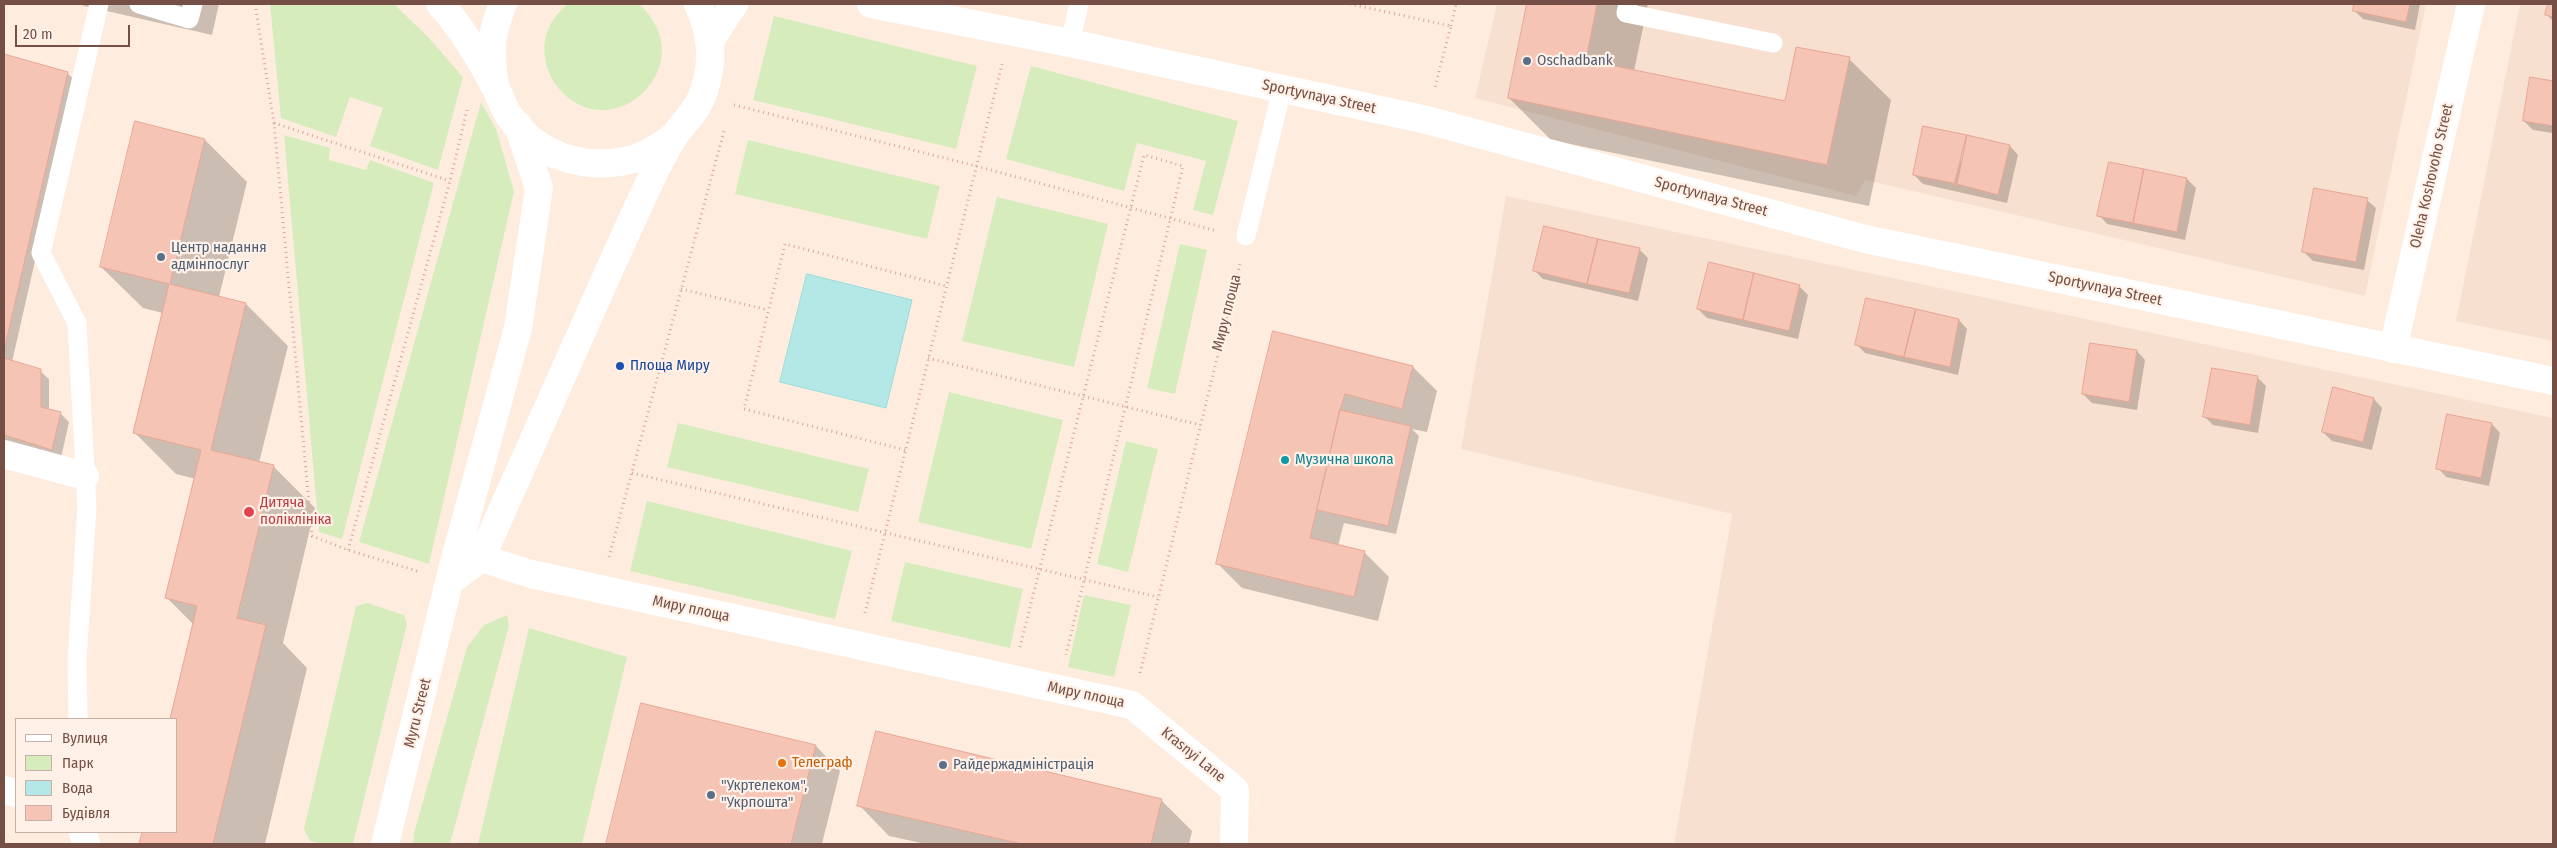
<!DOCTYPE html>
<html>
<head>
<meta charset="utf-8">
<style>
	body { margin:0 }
	#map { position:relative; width:2557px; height:848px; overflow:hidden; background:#feeddf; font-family:"Fira Sans Condensed",sans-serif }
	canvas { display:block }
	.frame { position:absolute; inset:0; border:5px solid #754f45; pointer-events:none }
	.legend { position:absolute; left:15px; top:718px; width:162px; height:115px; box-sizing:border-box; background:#fff1e7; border:1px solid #c8b0a6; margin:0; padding:6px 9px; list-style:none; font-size:15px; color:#754f45 }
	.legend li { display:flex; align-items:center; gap:10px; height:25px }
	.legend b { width:25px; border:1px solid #c8b0a6 }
	.scale { position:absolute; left:15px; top:25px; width:115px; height:22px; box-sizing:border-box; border:2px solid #754f45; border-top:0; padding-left:6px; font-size:15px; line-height:18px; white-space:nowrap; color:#754f45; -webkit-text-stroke:4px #fff1e7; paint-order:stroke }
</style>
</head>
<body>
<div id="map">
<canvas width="2557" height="848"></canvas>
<div class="frame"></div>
<ul class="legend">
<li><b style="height:6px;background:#fff"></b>Вулиця</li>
<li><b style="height:14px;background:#d7ecbd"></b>Парк</li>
<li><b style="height:14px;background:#b3e8e7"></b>Вода</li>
<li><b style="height:14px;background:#f5c4b5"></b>Будівля</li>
</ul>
<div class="scale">20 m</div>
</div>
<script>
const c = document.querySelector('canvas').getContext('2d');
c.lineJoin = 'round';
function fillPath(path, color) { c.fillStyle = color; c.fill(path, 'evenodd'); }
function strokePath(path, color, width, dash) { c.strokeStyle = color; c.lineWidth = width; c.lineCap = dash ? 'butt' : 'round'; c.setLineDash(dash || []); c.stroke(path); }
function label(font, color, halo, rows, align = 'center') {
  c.font = font + ' "Fira Sans Condensed",sans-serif'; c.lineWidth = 4.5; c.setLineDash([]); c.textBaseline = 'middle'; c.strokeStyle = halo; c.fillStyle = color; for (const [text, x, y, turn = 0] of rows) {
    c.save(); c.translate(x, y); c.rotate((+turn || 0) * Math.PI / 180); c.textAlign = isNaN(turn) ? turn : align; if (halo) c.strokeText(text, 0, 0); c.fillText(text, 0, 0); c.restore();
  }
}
fillPath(new Path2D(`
	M1497 4H2426L2365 296 1865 180 1856 196 1475 98Z
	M2520 4H2553V341L2456 321Z
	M1506 196 2553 418V844H1674L1732 514 1461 449Z`), '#f8e0d0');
fillPath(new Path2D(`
	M270 4H394L427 36 463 77 438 170 370 146 383 108 350 97 336 137 281 118Z
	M568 4H639C702 62 620 143 566 96 554 85 547 73 545 57 542 36 551 17 568 4Z
	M774 16 977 66 956 149 753 100Z
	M1031 66 1238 121 1213 215 1193 210 1206 161 1137 143 1124 191 1006 159Z
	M481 102 496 129 514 191 429 564 359 542Z
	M284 135 330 148 329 160 366 170 370 160 434 183 342 539 319 532Z
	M748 140 940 186 927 239 735 194Z
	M997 197 1108 224 1074 367 962 341Z
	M1180 244 1207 250 1175 394 1147 388Z
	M949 392 1063 420 1031 549 918 522Z
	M678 423 869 469 858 512 667 467Z
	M1126 441 1158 449 1128 572 1097 564Z
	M647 501 852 551 835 619 630 571Z
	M905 562 1023 589 1010 648 891 621Z
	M1084 595 1131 605 1114 677 1068 667Z
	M367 603 404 615 407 624 353 844H322L310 841 304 829 356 606Z
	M507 615 509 626 450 844H413L414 833 467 647 484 625Z
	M529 628 627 657 582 844H478Z`), '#d7ecbd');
const water = new Path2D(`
	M807 274 912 300 886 408 780 382Z`);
fillPath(water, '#b3e8e7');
strokePath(water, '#98dada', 1);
fillPath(new Path2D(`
	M76 4H219L212 35Z
	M1529 4H1648L1634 71 1786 102 1849 59 1891 100 1869 206 1551 140 1509 98Z
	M2356 4H2420L2415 30 2363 19 2354 10Z
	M2549 4H2553V21L2547 15Z
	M4 55 67 73 76 81 12 362 40 371 49 379V411L60 413 69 422 61 458 4 440Z
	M2531 79 2553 82V133L2533 130 2524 121Z
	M205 140 247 182 219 297 246 304 288 346 259 463 273 466 315 508 283 643 307 668 265 844H141L144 832H176V719H171L194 625 167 598 196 479 176 474 134 432 163 313 143 308 101 267Z
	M2010 146 2018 155 2007 203 1923 184 1914 175Z
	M2187 179 2196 188 2185 240 2107 224 2099 215Z
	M2367 200 2376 208 2364 270 2313 261 2304 252Z
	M1639 249 1648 258 1638 301 1543 279 1534 270Z
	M1799 286 1808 295 1798 339 1707 318 1698 309Z
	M1959 320 1967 329 1958 375 1865 353 1857 345Z
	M1274 332 1413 367 1437 391 1427 432 1412 429 1419 436 1396 534 1344 523 1338 546 1364 552 1389 577 1378 621 1242 588 1217 563Z
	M2137 351 2145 360 2137 410 2092 403 2083 394Z
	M2258 378 2266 386 2258 433 2213 425 2204 416Z
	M2374 399 2382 408 2372 450 2332 441 2323 432Z
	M2492 424 2500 433 2489 486 2446 477 2438 468Z
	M642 705 816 746 840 771 822 844H607Z
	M1161 800 1192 831 1189 844H926L889 836 859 805Z`), '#0003');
const building = new Path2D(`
	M1527 4H1597L1586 60 1785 101 1796 47 1850 57 1827 165 1508 98Z
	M2354 4H2410L2406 22 2353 11Z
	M2548 4H2553V17L2545 15Z
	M4 54 68 72 4 351Z
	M2530 77 2553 81V126L2523 121Z
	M135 121 205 139 170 284 246 303 211 450 274 465 237 618 266 625 213 844H139L142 832H176V719H170L197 606 165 598 201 450 133 433 169 284 100 267Z
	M1923 126 1967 135 1957 184 1913 175Z
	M1967 135 2010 145 1998 195 1957 184 1954 186Z
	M2109 162 2144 169 2133 223 2097 216Z
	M2144 169 2187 178 2177 232 2133 223Z
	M2314 188 2368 198 2356 262 2302 252Z
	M1544 226 1598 239 1587 284 1533 271Z
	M1598 239 1640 248 1629 293 1587 284Z
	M1709 262 1754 273 1743 320 1697 309Z
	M1754 273 1800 285 1789 331 1743 320Z
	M1866 298 1916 309 1904 357 1855 345Z
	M1916 309 1959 319 1950 367 1904 357Z
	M1273 331 1413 366 1402 409 1345 394 1340 410 1310 538 1365 551 1354 597 1216 564Z
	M2090 343 2137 350 2129 402 2082 394Z
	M4 358 41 369V407L61 412 52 450 4 435Z
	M2212 368 2258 376 2250 425 2203 417Z
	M2333 387 2374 398 2363 442 2322 432Z
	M1340 410 1411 426 1388 526 1317 510Z
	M2447 414 2492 423 2481 478 2436 469Z
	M641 703 816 745 791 844H606Z
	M876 731 1162 799 1151 844H1022L857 806Z`);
fillPath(building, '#f5c4b5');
strokePath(building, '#e8a694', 1);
strokePath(new Path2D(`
	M255 4 274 123 312 536 348 550 417 571
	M1350 4 1451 26 1435 87
	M1451 26 1456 4
	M734 105 976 166 1217 231
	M274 123 450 181
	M681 289 768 310
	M928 358 1200 425
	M905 450 744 409 785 244 946 286
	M632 473 1158 597
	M348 550 450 181 467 110
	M609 557 724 131
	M865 613 1002 64
	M1020 647 1144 155 1183 166 1066 655
	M1140 673 1240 264`), '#d9a798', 3, [1, 4]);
strokePath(new Path2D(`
	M139 4 189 19 193 4
	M1628 4 1626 13 1773 43
	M1070 43 1079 4
	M1246 236 1282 89
	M78 719 77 660 87 507 77 323 41 253 99 4`), '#fff', 19);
strokePath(new Path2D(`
	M871 4 1070 43 1427 120 1865 239 2553 381
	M710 41 734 4
	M2393 349 2471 4
	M4 454 85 476
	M481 558 531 574 1132 705 1235 790 1234 844
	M4 790 16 793
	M83 832 86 844`), '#fff', 28);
strokePath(new Path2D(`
	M440 4C462 28 480 58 495 87 500 96 503 106 508 114 535 156 586 172 633 159 648 155 661 146 673 137
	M494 80C490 50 491 32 503 4
	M450 581 481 558C533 442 584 325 637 209 648 186 659 160 673 138 683 122 698 111 704 91 714 61 712 33 698 4
	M385 844 452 570 518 328 539 188 518 125`), '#fff', 28);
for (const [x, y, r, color] of [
	[1527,61,5,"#5c6f8a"],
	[161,257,5,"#5c6f8a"],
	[620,366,5,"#1a4fb4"],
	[1285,460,5,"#0f9aa8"],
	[249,512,6,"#e0444e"],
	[782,763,5,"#e8710a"],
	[943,765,5,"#5c6f8a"],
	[711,795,5,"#5c6f8a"]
]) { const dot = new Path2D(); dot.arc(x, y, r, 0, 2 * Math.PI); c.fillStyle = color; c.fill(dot); strokePath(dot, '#fff1e7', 2); }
label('15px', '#4e5e75', '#fff1e7', [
	["Oschadbank",1537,61],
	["Центр надання",171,248],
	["адмінпослуг",171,265],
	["Райдержадміністрація",953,765],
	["\"Укртелеком\",",721,786],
	["\"Укрпошта\"",721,803]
], 'left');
label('15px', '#754f45', '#fff1e7', [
	["Sportyvnaya Street",1319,97,12],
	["Oleha Koshovoho Street",2432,176,-77],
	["Sportyvnaya Street",1711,197,15],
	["Sportyvnaya Street",2105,289,12],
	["Миру площа",1227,313,-76],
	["Миру площа",691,609,12],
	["Миру площа",1086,695,12],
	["Myru Street",418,713,-76],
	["Krasnyi Lane",1193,755,39]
]);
label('15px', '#164399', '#fff1e7', [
	["Площа Миру",630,366]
], 'left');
label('15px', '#0d838f', '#fff1e7', [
	["Музична школа",1295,460]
], 'left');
label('15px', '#be3a42', '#fff1e7', [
	["Дитяча",260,503],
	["поліклініка",260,520]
], 'left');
label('15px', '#c56008', '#fff1e7', [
	["Телеграф",792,763]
], 'left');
</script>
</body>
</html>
